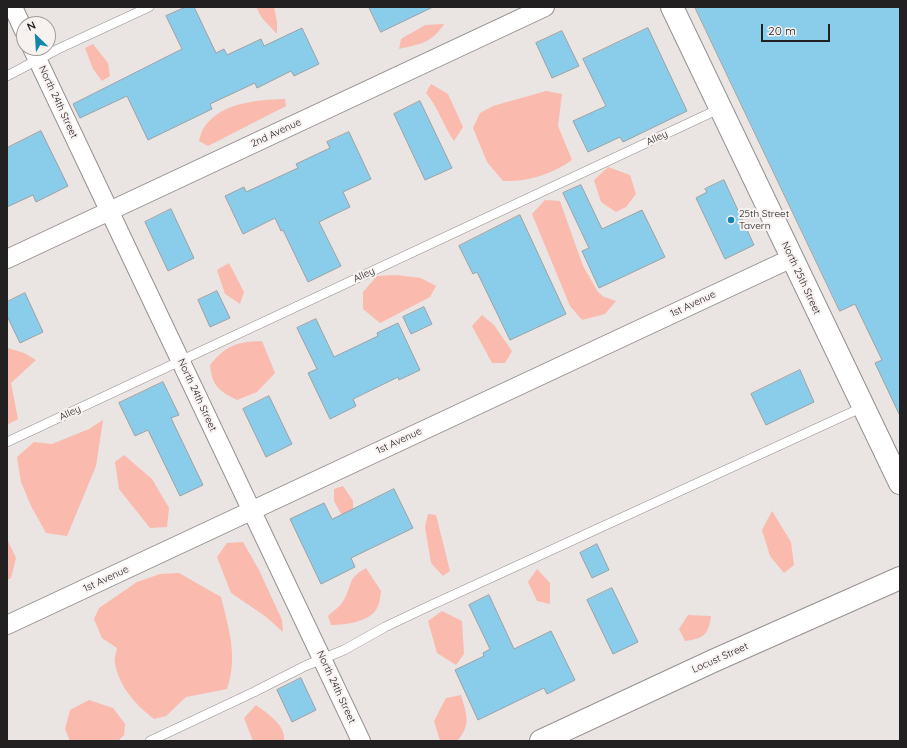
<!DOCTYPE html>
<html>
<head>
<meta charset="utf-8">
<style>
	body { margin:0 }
	#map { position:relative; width:907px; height:748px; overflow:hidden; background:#eae4e3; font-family:Quicksand,sans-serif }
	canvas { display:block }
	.frame { position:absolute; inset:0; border:8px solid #222020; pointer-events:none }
	.north { position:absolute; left:16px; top:16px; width:40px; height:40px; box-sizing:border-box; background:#f7f1f0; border:1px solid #a29d9d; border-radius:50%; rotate:335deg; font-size:11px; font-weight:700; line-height:16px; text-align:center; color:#222020 }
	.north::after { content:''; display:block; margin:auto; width:14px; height:18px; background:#1286ab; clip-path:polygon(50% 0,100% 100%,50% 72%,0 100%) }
	.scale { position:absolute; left:761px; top:24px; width:69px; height:18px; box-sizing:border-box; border:2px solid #222020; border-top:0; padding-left:5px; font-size:12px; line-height:14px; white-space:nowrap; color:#222020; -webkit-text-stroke:3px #f7f1f0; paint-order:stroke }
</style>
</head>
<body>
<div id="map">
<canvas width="907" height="748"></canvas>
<div class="frame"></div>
<div class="north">N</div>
<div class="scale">20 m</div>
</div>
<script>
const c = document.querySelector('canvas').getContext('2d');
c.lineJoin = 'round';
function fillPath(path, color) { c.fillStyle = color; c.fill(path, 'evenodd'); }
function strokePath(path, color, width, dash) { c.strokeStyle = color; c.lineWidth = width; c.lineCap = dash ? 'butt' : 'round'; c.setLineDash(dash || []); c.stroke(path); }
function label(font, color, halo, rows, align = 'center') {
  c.font = font + ' Quicksand,sans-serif'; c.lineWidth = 4; c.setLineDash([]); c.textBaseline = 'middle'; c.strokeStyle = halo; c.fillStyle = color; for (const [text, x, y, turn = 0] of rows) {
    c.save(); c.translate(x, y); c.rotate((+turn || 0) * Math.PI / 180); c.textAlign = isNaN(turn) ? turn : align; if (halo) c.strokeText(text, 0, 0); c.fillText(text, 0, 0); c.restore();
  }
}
fillPath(new Path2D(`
	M256 7H274L277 22V34L262 18Z
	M444 24C432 43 420 44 399 49L401 39 425 25Z
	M93 44 108 63 110 76 102 81 93 69 85 48Z
	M431 84 448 94 463 127 454 141C443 125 438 107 426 93Z
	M546 91 562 94 558 126 572 160C553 174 527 182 503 181L487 162 473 128 480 113 493 106Z
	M285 99 286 106 208 146 199 141C200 136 202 130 205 126 223 102 257 100 285 99Z
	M608 167 630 175 636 194 626 207 616 212 601 202 594 180Z
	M545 200 560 201 583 266 598 292 604 297 616 301 605 314 582 320 570 306 532 214Z
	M229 263 244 292 240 304 225 294 217 270Z
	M396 275 421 278 436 286 430 297 380 323 363 309V292L377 276Z
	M482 315 494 325 512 351 505 363H492L472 326Z
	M262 341 275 373 257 392 237 400C219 391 212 386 210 365 226 345 237 342 262 341Z
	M7 345 8 348 24 353 36 360 11 383 18 419 7 425Z
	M103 420 96 466 67 536 46 533 31 506 21 482 17 457 34 442 52 444 89 429Z
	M124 455 152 479 169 508 167 527 150 528 119 489 115 462Z
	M343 486 353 501V520L345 521 334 501V489Z
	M772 511 791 542 794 565 784 573 770 556 762 530Z
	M428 514 436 515 450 571 443 576 431 563 425 527Z
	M7 539 16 558 11 578 7 580Z
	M243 542 259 570 282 620 283 632 265 616 231 593 217 557 227 543Z
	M366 568 381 591C380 596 380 602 378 606 372 622 345 625 331 625L328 616C333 611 341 606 344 600 353 583 347 579 366 568Z
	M537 569 550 583V604L537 601 528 582Z
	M179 573 221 597C229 629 238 657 227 689L186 697 166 716 154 719C136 705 119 687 115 663 114 659 116 653 117 648L102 638 94 619 99 608 137 582 160 574Z
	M442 611 462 621 464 654 456 665 437 653 428 621Z
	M688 615 711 616C708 636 704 638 685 641L679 629Z
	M461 695C466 713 472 725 457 741H440L434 721 446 698Z
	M89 700 113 708 125 724 124 735 118 741H70L65 729 70 710Z
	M256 705C266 712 287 726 284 741H253L244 718Z`), '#fabaae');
const building = new Path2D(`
	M186 7H194L216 53 224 49 227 55 261 39 264 46 302 28 319 64 294 76 291 71 257 88 255 83 210 104 212 109 148 140 127 96 80 118 73 104 182 49 166 16Z
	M369 7H433L381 32Z
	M695 7H900V416L875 363 882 360 855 304 840 311Z
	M648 28 687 111 623 142 620 137 588 152 573 121 606 106 583 59Z
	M562 31 579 66 552 78 536 43Z
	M420 101 452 168 425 180 394 114Z
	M41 131 68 186 36 202 33 195 7 207V148Z
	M349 132 371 179 343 192 350 207 319 222 341 266 308 282 283 230 281 231 275 218 243 234 225 196 244 187 246 192 298 168 296 164 330 148 327 142Z
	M724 180 754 245 725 259 696 198 707 192 705 189Z
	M581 185 602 229 642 210 665 257 599 288 582 251 589 248 563 193Z
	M171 209 194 258 168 271 145 222Z
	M520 215 566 314 510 340 477 272 473 274 459 246Z
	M217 291 230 318 210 327 198 300Z
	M25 293 43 332 20 343 7 316V302Z
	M424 307 432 324 411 334 403 317Z
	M316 319 334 357 378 336 377 333 398 323 420 370 399 380 398 377 353 399 356 406 330 419 308 373 317 369 297 328Z
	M800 370 814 402 766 425 751 394Z
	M163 382 179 415 171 418 203 485 180 496 148 430 135 436 119 403Z
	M269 396 292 444 266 457 243 409Z
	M394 489 413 528 351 558 355 567 321 584 290 519 324 503 332 519Z
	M597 544 609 570 592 578 580 553Z
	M612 588 638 642 613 654 587 600Z
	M489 595 514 649 551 631 575 680 547 694 544 688 478 720 455 670 484 656 483 653 490 649 469 605Z
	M301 678 316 710 292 722 277 690Z`);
fillPath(building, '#8acdea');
strokePath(building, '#9ca1a3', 1);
const lane = new Path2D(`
	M7 76 58 49 149 7
	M7 442 721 108
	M150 741 254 692 305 666 344 650 385 627 425 608 863 407`);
const street = new Path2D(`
	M13 7 24 31
	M32 48 361 741
	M7 259 545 7
	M7 625 792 258`);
const secondary = new Path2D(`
	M672 7 900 483
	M541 741 713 661 900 578`);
strokePath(lane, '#969190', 10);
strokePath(street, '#969190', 20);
strokePath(secondary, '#969190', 24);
strokePath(lane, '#fff', 9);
strokePath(street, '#fff', 18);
strokePath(secondary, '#fff', 22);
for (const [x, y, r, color] of [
	[731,220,4,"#1286ab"]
]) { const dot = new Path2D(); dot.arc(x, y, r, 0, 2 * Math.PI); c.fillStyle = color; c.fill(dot); strokePath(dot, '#f7f1f0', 1.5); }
label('10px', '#222020', '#f7f1f0', [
	["North 24th Street",58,102,65],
	["2nd Avenue",276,133,-25],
	["Alley",657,138,-25],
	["Alley",364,275,-25],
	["North 25th Street",801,278,65],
	["1st Avenue",693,304,-25],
	["North 24th Street",197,395,65],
	["Alley",70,413,-25],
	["1st Avenue",399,441,-25],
	["1st Avenue",106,579,-25],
	["Locust Street",720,658,-24],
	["North 24th Street",336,687,65]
]);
label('10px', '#222020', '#f7f1f0', [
	["25th Street",739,214],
	["Tavern",739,226]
], 'left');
</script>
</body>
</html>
